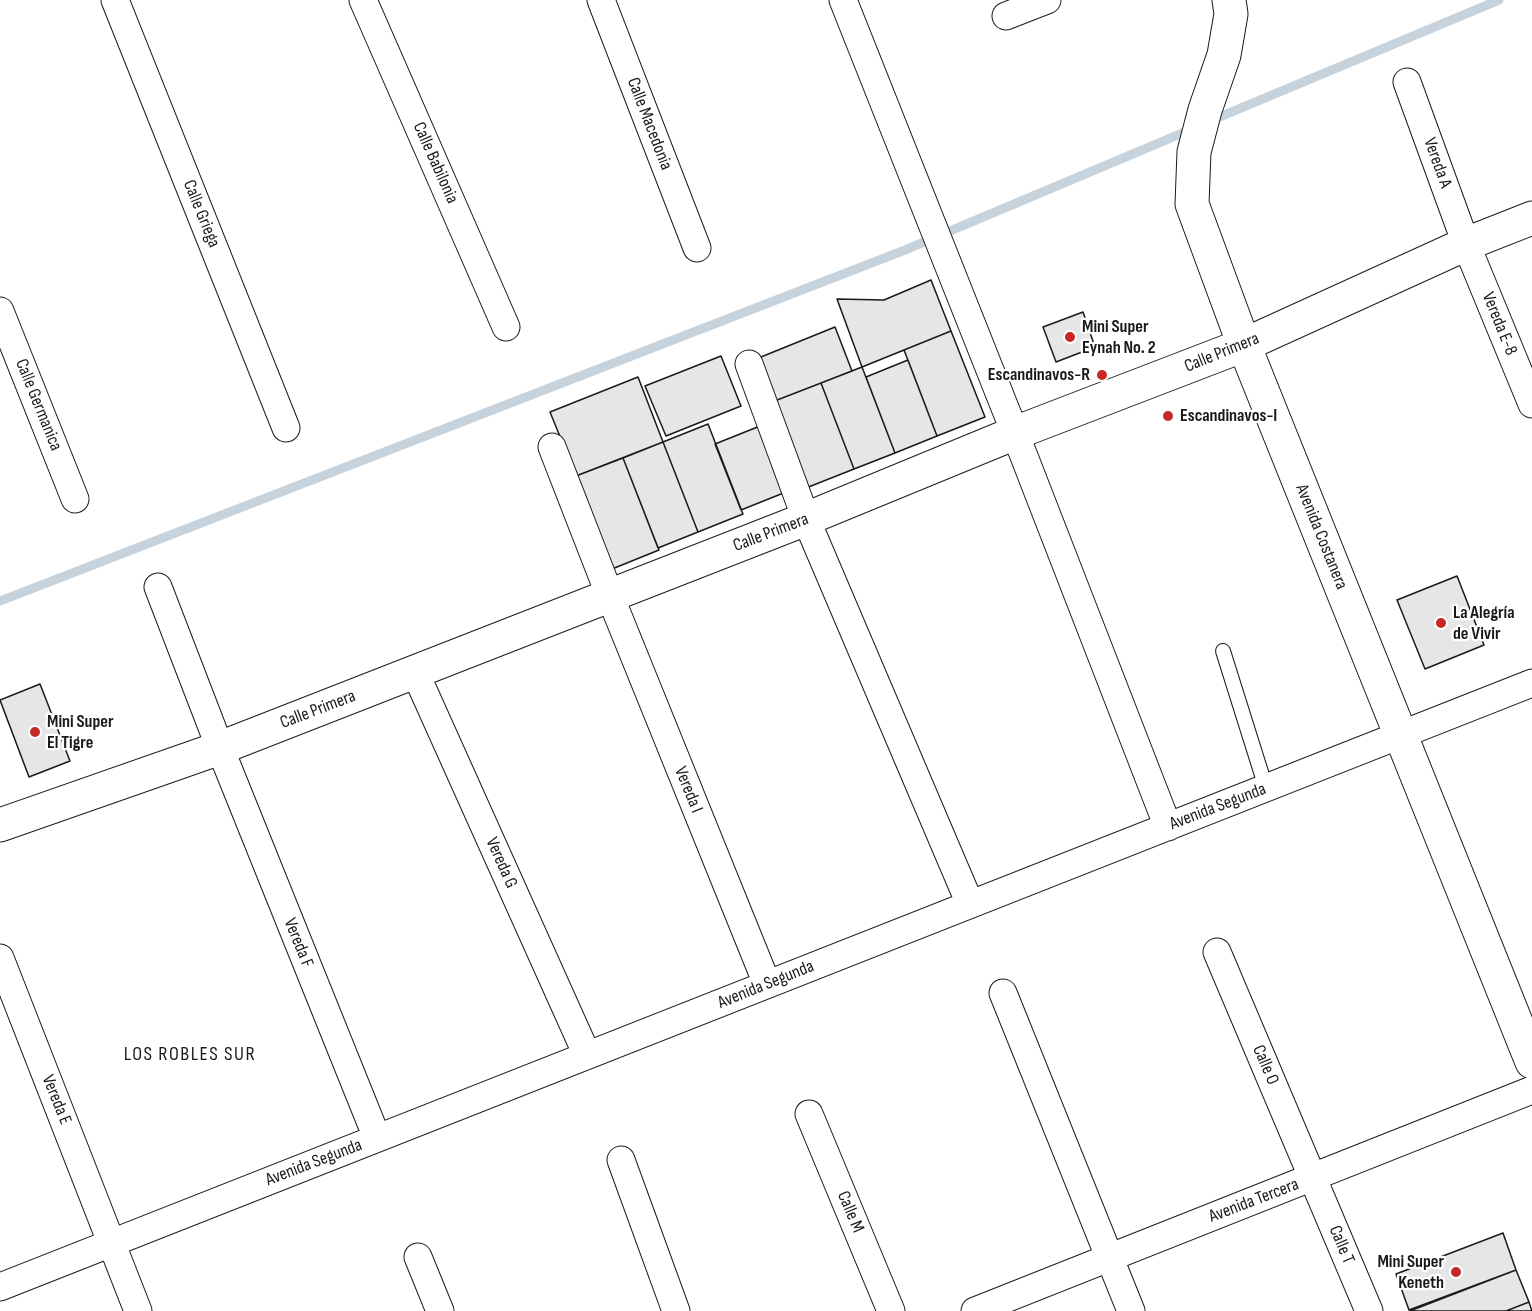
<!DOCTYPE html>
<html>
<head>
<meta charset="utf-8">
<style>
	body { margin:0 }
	canvas { display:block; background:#fff }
</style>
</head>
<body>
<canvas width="1532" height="1311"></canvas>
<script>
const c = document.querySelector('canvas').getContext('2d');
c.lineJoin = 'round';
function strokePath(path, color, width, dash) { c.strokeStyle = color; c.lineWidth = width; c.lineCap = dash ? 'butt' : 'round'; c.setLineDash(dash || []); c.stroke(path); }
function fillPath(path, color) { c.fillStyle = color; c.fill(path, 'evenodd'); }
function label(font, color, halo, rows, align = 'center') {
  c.font = font + ' "Sofia Sans Condensed",sans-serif'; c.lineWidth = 4.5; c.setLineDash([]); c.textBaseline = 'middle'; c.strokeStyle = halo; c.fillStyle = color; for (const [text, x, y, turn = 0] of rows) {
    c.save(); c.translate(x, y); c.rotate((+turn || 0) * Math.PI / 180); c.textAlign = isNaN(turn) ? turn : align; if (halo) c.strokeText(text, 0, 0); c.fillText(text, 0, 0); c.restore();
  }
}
strokePath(new Path2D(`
	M1210 121 1499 0
	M0 601 905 250 1192 129`), '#c6d2dc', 9);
const building = new Path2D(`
	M931 280 951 331 862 367 837 299 884 300Z
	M1083 312 1095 347 1056 362 1043 327Z
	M835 327 852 371 772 402 756 359Z
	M951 331 985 417 937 436 904 350Z
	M721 356 741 406 666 436 645 386Z
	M908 360 937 436 895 453 866 377Z
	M862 367 895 453 854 469 821 383Z
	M638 377 663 442 576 476 550 412Z
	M821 383 854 469 806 488 772 402Z
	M708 424 743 514 698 532 663 442Z
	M760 426 786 492 741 510 715 444Z
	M663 442 698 532 658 548 623 458Z
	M623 458 659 550 612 569 576 476Z
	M1457 576 1484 645 1425 669 1397 600Z
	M40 684 70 761 29 777 0 700Z
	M1503 1233 1516 1270 1409 1310 1396 1274Z
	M1516 1270 1529 1302 1506 1311H1410Z
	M1529 1302 1532 1311H1506Z`);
fillPath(building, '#e6e6e6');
strokePath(building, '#1a1a1a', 1.5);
const service = new Path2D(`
	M1223 651 1266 788`);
const minor = new Path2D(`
	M115 0 286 428
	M363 0 506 327
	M601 0 697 248
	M843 0 1015 433 1168 827
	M1006 16 1047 0
	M1407 82 1466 244 1532 404
	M0 311 75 499
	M749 364 806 519 970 904
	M552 447 610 596 767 984
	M158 587 220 748 377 1138
	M415 672 587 1055
	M1217 952 1369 1311
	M0 958 138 1311
	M1003 993 1131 1311
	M809 1114 891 1311
	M621 1160 676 1311
	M418 1257 440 1311
	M0 1287 1532 683
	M975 1311 1532 1090`);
const tertiary = new Path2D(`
	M1229 0 1231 14 1224 55 1205 110 1194 152 1192 204 1244 345 1532 1062
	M0 825 220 748 806 519 1015 433 1244 345 1466 244 1532 218`);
strokePath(service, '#1a1a1a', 16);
strokePath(minor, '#1a1a1a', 29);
strokePath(tertiary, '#1a1a1a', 35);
strokePath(service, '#fff', 14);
strokePath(minor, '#fff', 27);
strokePath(tertiary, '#fff', 33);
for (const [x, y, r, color] of [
	[1070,337,6,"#c62828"],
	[1102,375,6,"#c62828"],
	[1168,416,6,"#c62828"],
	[1441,623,6,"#c62828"],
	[35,732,6,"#c62828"],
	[1456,1272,6,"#c62828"]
]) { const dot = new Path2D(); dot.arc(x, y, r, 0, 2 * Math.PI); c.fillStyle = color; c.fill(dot); strokePath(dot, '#fff', 2); }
label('18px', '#1a1a1a', '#fff', [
	["Calle Macedonia",649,124,69],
	["Calle Babilonia",435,163,66],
	["Vereda A",1437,163,70],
	["Calle Griega",201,214,68],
	["Vereda E-8",1499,324,68],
	["Calle Primera",1222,353,-22],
	["Calle Germanica",38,405,68],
	["Calle Primera",771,533,-21],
	["Avenida Costanera",1321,537,68],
	["Calle Primera",318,710,-21],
	["Vereda I",688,790,68],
	["Avenida Segunda",1218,807,-21],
	["Vereda G",501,863,66],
	["Vereda F",298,943,68],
	["Avenida Segunda",766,985,-22],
	["Calle O",1265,1065,67],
	["Vereda E",56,1100,68],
	["Avenida Segunda",314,1163,-21],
	["Avenida Tercera",1254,1201,-21],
	["Calle M",850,1212,67],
	["Calle T",1341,1245,67]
]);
label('bold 18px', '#1a1a1a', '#fff', [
	["Mini Super",1082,327],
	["Eynah No. 2",1082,348],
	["Escandinavos-R",1090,375,"right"],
	["Escandinavos-I",1180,416],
	["La Alegría",1453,613],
	["de Vivir",1453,634],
	["Mini Super",47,722],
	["El Tigre",47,743],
	["Mini Super",1444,1262,"right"],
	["Keneth",1444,1283,"right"]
], 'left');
c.letterSpacing = '1.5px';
label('20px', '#1a1a1a', '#fff', [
	["LOS ROBLES SUR",190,1055]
]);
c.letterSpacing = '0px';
</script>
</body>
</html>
